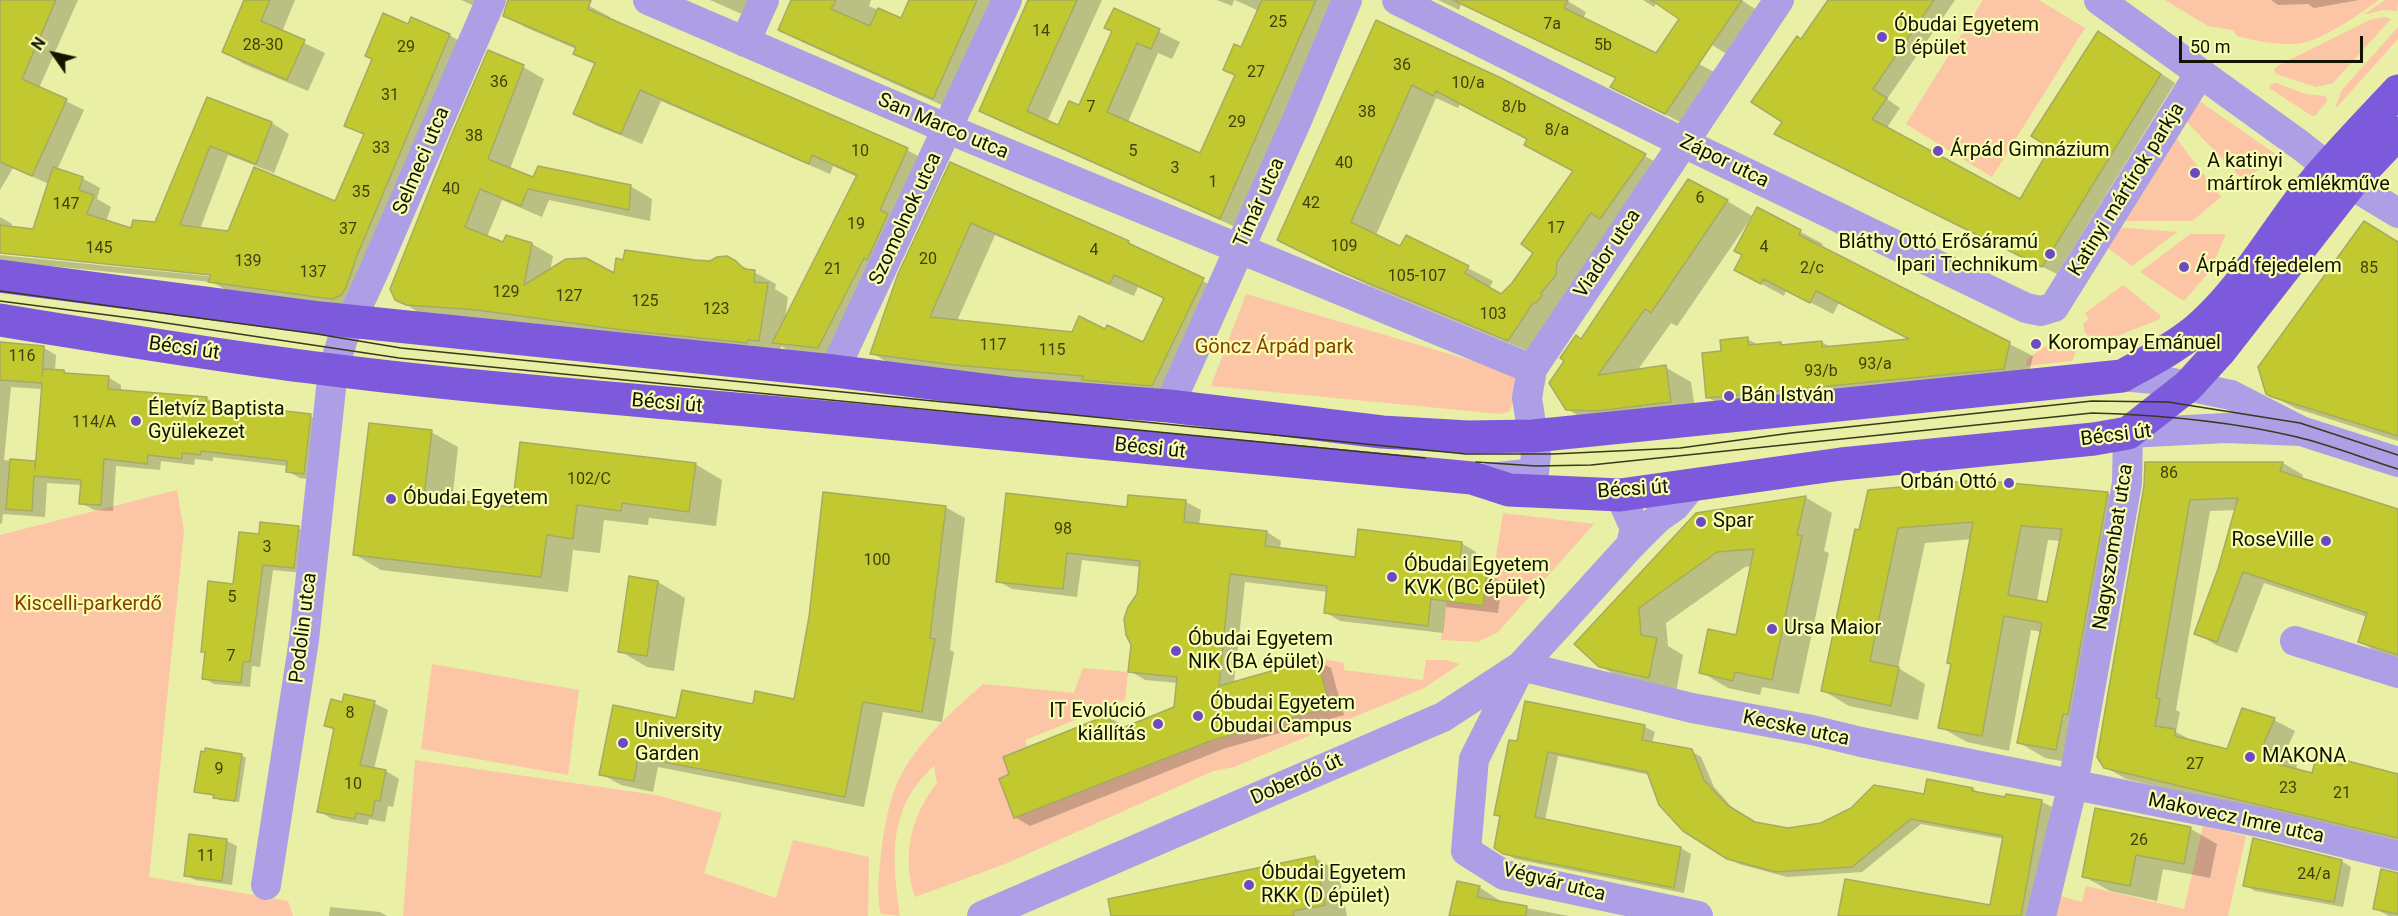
<!DOCTYPE html>
<html>
<head>
<meta charset="utf-8">
<style>
	body { margin:0 }
	#map { position:relative; width:2398px; height:916px; overflow:hidden; background:#e9efa4; font-family:Roboto,sans-serif }
	canvas { display:block }
	.north { position:absolute; left:24px; top:24px; width:60px; height:60px; -webkit-text-stroke:4px #f6fdb1; paint-order:stroke; rotate:304deg; font-size:16px; font-weight:700; line-height:24px; text-align:center; color:#131400 }
	.north::after { content:''; display:block; margin:auto; width:21px; height:27px; background:#131400; clip-path:polygon(50% 0,100% 100%,50% 72%,0 100%) }
	.scale { position:absolute; left:2179px; top:36px; width:184px; height:27px; box-sizing:border-box; border:3px solid #131400; border-top:0; padding-left:8px; font-size:18px; line-height:21px; white-space:nowrap; color:#131400; -webkit-text-stroke:4px #f6fdb1; paint-order:stroke }
</style>
</head>
<body>
<div id="map">
<canvas width="2398" height="916"></canvas>
<div class="north">N</div>
<div class="scale">50 m</div>
</div>
<script>
const c = document.querySelector('canvas').getContext('2d');
c.lineJoin = 'round';
function fillPath(path, color) { c.fillStyle = color; c.fill(path, 'evenodd'); }
function strokePath(path, color, width, dash) { c.strokeStyle = color; c.lineWidth = width; c.lineCap = dash ? 'butt' : 'round'; c.setLineDash(dash || []); c.stroke(path); }
function label(font, color, halo, rows, align = 'center') {
  c.font = font + ' Roboto,sans-serif'; c.lineWidth = 4.5; c.setLineDash([]); c.textBaseline = 'middle'; c.strokeStyle = halo; c.fillStyle = color; for (const [text, x, y, turn = 0] of rows) {
    c.save(); c.translate(x, y); c.rotate((+turn || 0) * Math.PI / 180); c.textAlign = isNaN(turn) ? turn : align; if (halo) c.strokeText(text, 0, 0); c.fillText(text, 0, 0); c.restore();
  }
}
fillPath(new Path2D(`
	M1983 0H2039L2085 28 1992 177 1906 124Z
	M2165 0H2379C2360 14 2324 39 2302 43 2281 46 2256 41 2237 36L2233 30 2208 26Z
	M2385 0H2398L2397 11 2383 10 2363 15Z
	M2386 17 2391 19 2333 83 2316 87 2276 74 2274 69 2279 65 2372 19Z
	M2398 27V39L2337 107 2336 105 2342 90Z
	M2276 83 2306 94 2326 96 2327 101 2315 116H2312L2269 88 2271 84Z
	M2195 98 2277 155 2244 181 2183 118Z
	M2173 134 2221 197 2192 221H2120Z
	M2116 227 2177 232 2132 266 2105 246Z
	M2190 234H2226L2210 271 2185 300H2182L2140 272Z
	M2123 285 2160 315V319L2102 342H2095L2085 333 2083 324 2089 319 2085 313Z
	M1246 294 1497 368 1525 376 1509 412 1500 414 1211 386Z
	M2052 342 2078 346 2072 361 2026 366 2027 359Z
	M177 490 184 531 149 877 288 901 293 916H0V535Z
	M1503 513 1594 524 1497 633 1477 642 1441 640 1447 601 1483 605 1486 568 1494 569Z
	M1317 658 1344 663V670L1423 680 1426 660H1446L1460 664 1424 688 1234 767 1213 771 1005 864 915 897C901 857 911 816 937 783L934 766C887 808 892 859 900 916L881 914C876 895 879 873 881 854 884 828 889 797 902 773 921 739 954 710 983 684L1074 693 1083 668 1128 672 1125 700 1025 740 1027 747 1003 757 1009 774 999 779 1014 818 1208 741 1330 707Z
	M432 664 579 690 568 775 421 749Z
	M415 760 656 795 722 813 704 873 776 898 793 840 869 857 868 916H403Z
	M2203 826 2246 836 2228 916H2056L2060 896 2082 902 2086 886 2184 909Z`), '#fcc6a6');
fillPath(new Path2D(`
	M3 0H78L39 88 84 110 57 170 82 178 100 188 97 199 111 207 106 222 132 230 156 224 207 99 272 123 289 134 274 173 228 155 200 229 228 233 336 203 365 135 346 125 449 35 467 45 352 308 228 291 212 282 0 261V255L218 277 219 274 0 252V217L12 224 11 228 34 231 49 184 13 168 0 190V7Z
	M246 0H295L282 32 325 53 308 91 244 64 224 52Z
	M461 0H490L486 11Z
	M510 0H578L610 17 609 20 907 150 927 161 839 359 794 354 781 346 780 352 418 312 397 299 523 67 544 79 510 169 534 179 630 186 652 199 650 221 549 200 542 217 502 200 487 237 504 244H532L553 256 550 271 615 275 694 261 735 262 776 284 775 289 788 297 785 319 857 177 833 166 830 174 661 101 642 144 595 125 575 113 596 65 575 53 576 49 525 27 505 15Z
	M710 0H762L753 19Z
	M793 0H871L869 6 901 20 911 0H1005L955 111 802 42 780 30Z
	M1030 0H1102L1047 122 1059 127 1080 107 1114 32V10L1180 42 1172 59 1158 53 1128 122 1201 155 1236 76 1225 70 1242 49 1259 11 1235 0H1341L1240 229 1001 122 981 110Z
	M1217 0H1234L1232 6Z
	M1438 0H1566L1586 12 1583 19 1656 55 1663 45 1718 74 1684 124 1631 97 1617 79 1461 4 1459 10Z
	M1643 0H1741L1760 12 1730 56 1712 45 1681 18 1657 2 1654 7Z
	M1830 0H1955L1887 99 1900 108 1886 129 2021 201 2113 41 2175 83 2057 274 1791 142 1784 121 1802 40Z
	M2271 0H2359L2314 8 2308 4 2278 5Z
	M1377 22 1500 79 1669 169 1533 353 1370 286 1303 253ZM1436 98 1458 108 1460 104 1529 140 1575 171 1535 252 1514 284 1501 296 1489 289 1493 281 1407 237 1401 248 1376 235Z
	M951 164 1128 242 1226 293 1176 398 895 367 872 353ZM995 235 1134 296 1138 287 1165 299 1144 344 957 321Z
	M1727 201 1754 217 1758 209 1823 244 1821 248 2033 356 2027 382 1730 410 1707 397 1723 353 1747 339 1759 345 1780 343 1785 346 1822 342 1832 348 1912 340 1839 303 1833 314 1786 290 1784 296 1736 270 1743 255 1753 219 1751 218 1677 326 1671 323 1637 371 1665 367 1691 382 1696 416 1593 424 1567 409 1582 340Z
	M2398 243V441L2295 408 2267 393Z
	M0 344 44 348 56 355 55 371H64L70 375 109 378 121 385V391L206 398 219 405 310 416 323 423 317 480 300 478 287 471 288 466 213 457V461L195 459 194 465 161 461 160 470 116 466 113 511 94 510 81 503 82 485 47 483 45 517 3 514 2 524 0 523ZM11 387 43 389 37 463 4 460Z
	M431 432 458 447 452 501 514 509 695 464 722 480 716 526 649 518 648 525 604 520 600 553 573 550 568 592 381 570 354 554Z
	M2283 463 2303 475 2301 480 2398 511V659L2380 654 2360 642 2367 617 2264 583 2237 653 2216 645 2196 633 2219 569 2236 510 2210 511 2176 710 2180 712 2176 732 2195 742 2228 750 2243 710 2274 720 2295 731 2283 757 2297 765 2296 770 2313 775 2343 766 2398 775V843L2126 779 2105 767 2146 486V464Z
	M2107 493 2134 509 2083 765 2045 758 2018 742 2042 632 2031 630 2009 751 1967 742 1940 727 1953 665 1972 539 1925 543 1898 668 1925 684 1918 720 1849 706 1822 690 1856 531ZM2048 540 2061 541 2048 603 2037 601Z
	M1130 497 1186 502 1201 510 1199 525 1267 532 1281 541 1280 549 1357 558 1461 543 1476 552 1474 572 1487 574 1502 582 1498 613 1446 607 1443 633 1340 621 1325 612 1328 592 1245 582 1234 683 1316 660 1331 668 1344 715 1226 748 1030 826 1015 817 1108 717 1123 725 1124 729 1176 708 1178 683 1145 680 1130 671 1141 567 1082 560 1077 597 1012 589 998 581 1128 508Z
	M1805 497 1832 513 1824 551 1829 553 1799 694 1762 687 1760 695 1728 688 1701 672 1737 636 1752 566 1745 567 1666 623 1668 646 1683 655 1676 692 1628 682 1600 666 1697 514Z
	M945 507 965 518 950 650 954 652 942 722 883 712 864 807 658 767 653 792 621 785 601 774 678 720 796 701Z
	M298 528 308 533 304 573 273 570 260 667 252 666 250 687 214 684 204 678 206 653 202 651 261 536Z
	M631 578 658 582 685 598 674 671 647 667 620 651Z
	M374 703 388 710 374 769 386 771 399 779 393 807 388 806 385 822 369 819 368 825 332 819 319 811 335 731 326 726 343 704Z
	M1526 703 1645 727 1655 732 1652 743 1691 751 1701 757 1714 787 1737 813 1755 823 1788 830 1821 825 1925 796 1973 789 1982 794 2006 799 2007 795 2042 802 2052 807 2031 916H1839L1992 907 2004 839 1921 824 1862 872 1787 877 1739 864 1728 858 1650 775 1558 756 1545 820 1681 848 1691 854 1684 893 1515 859 1495 847 1501 817 1496 814 1518 743Z
	M241 755 246 758 239 802 219 800 215 796 196 791Z
	M2191 829 2217 844 2210 878 2163 869 2157 901 2110 891 2083 876Z
	M190 836 227 841 237 846 232 885 195 880 186 875Z
	M1315 858 1338 871 1347 916H1113Z
	M2341 861 2351 867 2343 907 2255 891 2245 885Z
	M2398 874V916H2389L2374 908Z
	M1479 887 1505 904 1569 916H1450Z
	M330 907 380 912 387 916H329Z`), '#0003');
const building = new Path2D(`
	M0 0H56L22 79 67 99 32 176 0 162Z
	M244 0H270L261 21 305 40 287 80 222 52Z
	M508 0H591L588 9 908 148 880 210 888 214 867 260 864 258 818 348 772 343 857 175 812 155 809 164 640 90 621 134 573 114 595 63 573 54 576 47 503 16Z
	M791 0H836L831 9 870 26 878 8 901 18 909 0H977L933 99 778 30Z
	M1028 0H1077L1027 111 1058 125 1069 101 1079 105 1112 31 1104 28 1114 8 1160 29 1151 49 1137 43 1107 112 1200 153 1235 75 1223 70 1234 44 1241 47 1262 0H1316L1220 219 979 111Z
	M1453 0H1568L1564 8 1656 53 1679 19 1651 0H1742L1665 114 1610 87 1616 78Z
	M1828 0H1934L1873 89 1887 98 1872 119 2020 199 2050 148 2031 136 2098 31 2161 74 2042 267 1774 134 1782 122 1751 102 1797 36 1801 39Z
	M383 13 408 24 411 17 450 34 356 258 346 288 341 295 333 299 324 298 208 282 211 275 0 253V225L33 229 53 167 83 177 79 190 94 195 87 214 131 228 133 220 155 222 207 97 272 122 256 164 210 146 180 225 228 231 254 167 335 201 364 134 344 126 372 59 365 56Z
	M1376 20 1501 78 1646 154 1600 219 1591 213 1557 262 1556 275 1541 293 1542 296 1537 302 1533 303 1508 341 1344 273 1277 240ZM1412 85 1433 96 1436 91 1481 115 1527 139 1524 145 1573 171 1521 244 1533 253 1512 283 1501 294 1465 273 1469 266 1406 235 1400 246 1351 222Z
	M488 50 524 65 488 159 533 177 538 166 631 185 629 210 528 189 521 206 480 189 465 227 503 242 506 235 532 243 524 285 566 259 586 258 614 273 616 258 623 260 625 250 695 260 710 261 717 257 727 256 736 261 744 269 755 270 754 282 768 283 759 341 748 340 747 343 622 330 477 310 406 305 395 300 390 289 451 136Z
	M950 162 1129 241 1128 243 1204 278 1152 386 1082 380 1083 376 954 365 870 354 898 274ZM971 223 1110 284 1114 275 1164 298 1143 342 1107 325 1105 329 1079 316 1072 332 930 317Z
	M1688 179 1728 200 1651 313 1645 309 1598 375 1666 365 1671 402 1597 411 1566 410 1549 383 1564 361 1560 358 1576 335 1581 339Z
	M1757 207 1801 230 1799 235 2010 342 2004 369 1706 398 1702 353 1721 351 1720 340 1748 337V345L1781 342V345L1822 341V347L1909 339 1816 291 1810 303 1763 279 1761 284 1734 270 1742 255 1734 251Z
	M2364 221 2398 242V436L2272 397 2266 394 2258 367Z
	M0 342 44 346 42 377 43 369 64 370V373L109 376 108 389 207 397 206 402 311 414 304 474 286 472 287 461 201 451 200 455 182 453V459L148 455 147 464 104 459 101 505 79 504 81 480 34 476 32 511 6 509 10 459 35 461V470L42 383 0 380Z
	M369 423 432 430 424 496 512 507 520 442 696 463 689 512 622 503 621 511 577 505 573 539 547 535 541 577 353 555Z
	M2145 462H2283L2280 471 2398 509V655L2358 642 2367 613 2243 572 2217 642 2194 634 2218 569 2238 498 2190 500 2156 698 2160 699 2155 726 2175 729V736L2227 749 2242 708 2275 718 2262 748 2277 751 2274 763 2312 773 2316 758 2342 765 2344 760 2398 774V838L2104 768 2097 757 2144 486Z
	M1976 480 2108 492 2068 715 2063 714 2056 750 2017 743 2042 623 2004 616 1982 736 1938 728 1951 664 1947 663 1973 522 1898 528 1870 661 1899 667 1891 706 1821 691 1855 529 1859 530 1868 490ZM2021 526 2062 529 2047 602 2008 595Z
	M823 492 946 506 930 638 935 639 922 712 863 702 845 797 638 757 634 781 599 775 613 705 676 718 682 690 753 704 755 691 794 699 809 617Z
	M1006 493 1127 507 1128 495 1186 500 1184 522 1267 531 1265 546 1355 557 1358 529 1462 542 1459 568 1487 572 1483 606 1431 599 1428 626 1324 613 1327 586 1230 574 1219 686 1317 658 1330 707 1210 741 1014 818 999 779 1009 774 1003 757 1108 715 1115 731 1174 707 1177 677 1128 672 1131 645 1126 635 1124 619 1128 607 1137 594 1140 561 1067 553 1063 589 996 582Z
	M1806 496 1797 535 1802 536 1772 680 1735 672 1733 681 1699 673 1708 629 1736 635 1754 549 1717 552 1639 608 1641 635 1657 638 1649 678 1599 667 1574 644 1696 513Z
	M260 522 299 526 294 568 263 565 250 662H243L241 683 202 679 205 652H201L208 581 233 584 239 532 259 534Z
	M629 576 658 581 647 656 618 652Z
	M344 694 375 701 360 765 386 770 380 801 375 800 372 816 356 813 355 819 317 812 334 728 324 726 331 699 342 702Z
	M1525 701 1645 725 1642 740 1692 749 1704 780 1727 805 1755 822 1788 828 1821 823 1851 808 1874 785 1924 794 1927 779 1973 788 1972 791 2005 797 2006 794 2042 800 2021 916H1838L1845 879 1990 905 2003 836 1911 819 1852 867 1776 872 1727 859 1683 831 1659 805 1647 772 1548 752 1535 817 1681 847 1674 888 1503 854 1494 848 1500 816 1494 815 1509 740 1517 741Z
	M205 748 242 754 235 801 213 798 214 795 194 792 201 751 205 752Z
	M2095 808 2191 827 2184 864 2136 855 2130 886 2082 877Z
	M189 834 227 839 222 881 184 876Z
	M2253 838 2342 860 2334 902 2243 886Z
	M1315 856 1325 905 1293 911 1294 916H1111L1108 899Z
	M2381 869 2398 873V914L2373 909Z
	M1457 881 1480 886 1477 897 1527 906 1526 916H1449Z`);
fillPath(building, '#c2c82f');
strokePath(building, '#a6ab63', 1.5);
strokePath(new Path2D(`
	M648 0 948 129 1532 369
	M1397 0 1682 142 2026 308 2041 311 2054 307 2200 73
	M2099 0 2300 145 2350 184 2398 213
	M745 42 764 0
	M834 371 1007 0
	M2122 376 2153 379 2231 395 2301 431 2398 462
	M1169 406 1297 120 1347 0
	M1490 478 1534 473 1536 455 1527 398 1532 369 1779 0
	M1620 495 1635 528 1631 545
	M2295 641 2398 673
	M1521 666 1692 708 1812 730 1861 742 2264 823 2398 856
	M1521 666 1474 759 1466 851 1504 875 1698 916
	M266 885 304 640 333 370 343 338 374 271 491 0
	M982 916 1443 717 1521 666 1631 545 1658 518 1675 506 1692 485
	M2041 916 2073 784 2127 483 2128 433 2226 428 2301 431`), '#ac9fe5', 30);
strokePath(new Path2D(`
	M0 276 320 318 834 371 1017 394 1169 406 1382 432 1468 437 1533 436 2122 376C2147 362 2173 349 2195 331 2242 292 2274 232 2312 185 2339 153 2369 122 2398 91
	M0 320C103 337 206 354 309 367 476 389 645 400 813 416 1033 436 1252 458 1472 478L1509 490 1620 495 1841 464 2094 439 2128 433 2188 386 2219 352 2350 184 2398 133`), '#7d59db', 33);
strokePath(new Path2D(`
	M0 291 317 334 401 348 1466 454H1553L1680 448 1791 433 2092 401 2168 402 2300 423 2398 455
	M0 301 146 320 399 358 1425 458
	M1476 462 1536 466 1591 465 2092 413C2162 415 2230 421 2297 437 2331 445 2365 459 2398 469`), '#37391b', 1.5);
for (const [x, y, r, color] of [
	[1882,37,6,"#6c4ac2"],
	[1938,151,6,"#6c4ac2"],
	[2195,173,6,"#6c4ac2"],
	[2050,254,6,"#6c4ac2"],
	[2184,267,6,"#6c4ac2"],
	[2036,344,6,"#6c4ac2"],
	[1729,396,6,"#6c4ac2"],
	[136,421,6,"#6c4ac2"],
	[2009,483,6,"#6c4ac2"],
	[391,499,6,"#6c4ac2"],
	[1701,522,6,"#6c4ac2"],
	[2326,541,6,"#6c4ac2"],
	[1392,577,6,"#6c4ac2"],
	[1772,629,6,"#6c4ac2"],
	[1176,651,6,"#6c4ac2"],
	[1198,716,6,"#6c4ac2"],
	[1158,724,6,"#6c4ac2"],
	[623,743,6,"#6c4ac2"],
	[2250,757,6,"#6c4ac2"],
	[1249,885,6,"#6c4ac2"]
]) { const dot = new Path2D(); dot.arc(x, y, r, 0, 2 * Math.PI); c.fillStyle = color; c.fill(dot); strokePath(dot, '#f6fdb1', 2); }
label('16px', '#3f410c', null, [
	["25",1278,23],
	["7a",1552,25],
	["14",1041,32],
	["28-30",263,46],
	["5b",1603,46],
	["29",406,48],
	["36",1402,66],
	["27",1256,73],
	["36",499,83],
	["10/a",1468,84],
	["31",390,96],
	["7",1091,108],
	["8/b",1514,108],
	["38",1367,113],
	["29",1237,123],
	["8/a",1557,131],
	["38",474,137],
	["33",381,149],
	["10",860,152],
	["5",1133,152],
	["40",1344,164],
	["3",1175,169],
	["1",1213,183],
	["40",451,190],
	["35",361,193],
	["6",1700,199],
	["42",1311,204],
	["147",66,205],
	["19",856,225],
	["17",1556,229],
	["37",348,230],
	["109",1344,247],
	["4",1764,248],
	["145",99,249],
	["4",1094,251],
	["20",928,260],
	["139",248,262],
	["2/c",1812,269],
	["85",2369,269],
	["21",833,270],
	["137",313,273],
	["105-107",1417,277],
	["129",506,293],
	["127",569,297],
	["125",645,302],
	["123",716,310],
	["103",1493,315],
	["117",993,346],
	["115",1052,351],
	["116",22,357],
	["93/a",1875,365],
	["93/b",1821,372],
	["114/A",94,423],
	["86",2169,474],
	["102/C",589,480],
	["98",1063,530],
	["3",267,548],
	["100",877,561],
	["5",232,598],
	["7",231,657],
	["8",350,714],
	["27",2195,765],
	["9",219,770],
	["10",353,785],
	["23",2288,789],
	["21",2342,794],
	["26",2139,841],
	["11",206,857],
	["24/a",2314,875]
]);
label('20px', '#131400', '#f6fdb1', [
	["Óbudai Egyetem",1894,26],
	["B épület",1894,49],
	["Árpád Gimnázium",1950,151],
	["A katinyi",2207,162],
	["mártírok emlékműve",2207,185],
	["Bláthy Ottó Erősáramú",2038,243,"right"],
	["Ipari Technikum",2038,266,"right"],
	["Árpád fejedelem",2196,267],
	["Korompay Emánuel",2048,344],
	["Bán István",1741,396],
	["Életvíz Baptista",148,410],
	["Gyülekezet",148,433],
	["Orbán Ottó",1997,483,"right"],
	["Óbudai Egyetem",403,499],
	["Spar",1713,522],
	["RoseVille",2314,541,"right"],
	["Óbudai Egyetem",1404,566],
	["KVK (BC épület)",1404,589],
	["Ursa Maior",1784,629],
	["Óbudai Egyetem",1188,640],
	["NIK (BA épület)",1188,663],
	["Óbudai Egyetem",1210,704],
	["Óbudai Campus",1210,727],
	["IT Evolúció",1146,712,"right"],
	["kiállítás",1146,735,"right"],
	["University",635,732],
	["Garden",635,755],
	["MAKONA",2262,757],
	["Óbudai Egyetem",1261,874],
	["RKK (D épület)",1261,897]
], 'left');
label('20px', '#131400', '#f6fdb1', [
	["San Marco utca",943,127,23],
	["Selmeci utca",422,161,-67],
	["Zápor utca",1724,162,26],
	["Katinyi mártírok parkja",2127,190,-58],
	["Tímár utca",1260,203,-66],
	["Szomolnok utca",906,219,-65],
	["Viador utca",1608,254,-56],
	["Bécsi út",184,349,8],
	["Bécsi út",667,404,5],
	["Bécsi út",2116,436,-7],
	["Bécsi út",1150,449,6],
	["Bécsi út",1633,490,-4],
	["Nagyszombat utca",2114,547,-81],
	["Podolin utca",304,628,-83],
	["Kecske utca",1796,729,12],
	["Doberdó út",1297,780,-24],
	["Makovecz Imre utca",2236,819,12],
	["Végvár utca",1554,883,14]
]);
label('20px', '#863f00', '#f6fdb1', [
	["Göncz Árpád park",1274,348],
	["Kiscelli-parkerdő",88,605]
]);
</script>
</body>
</html>
